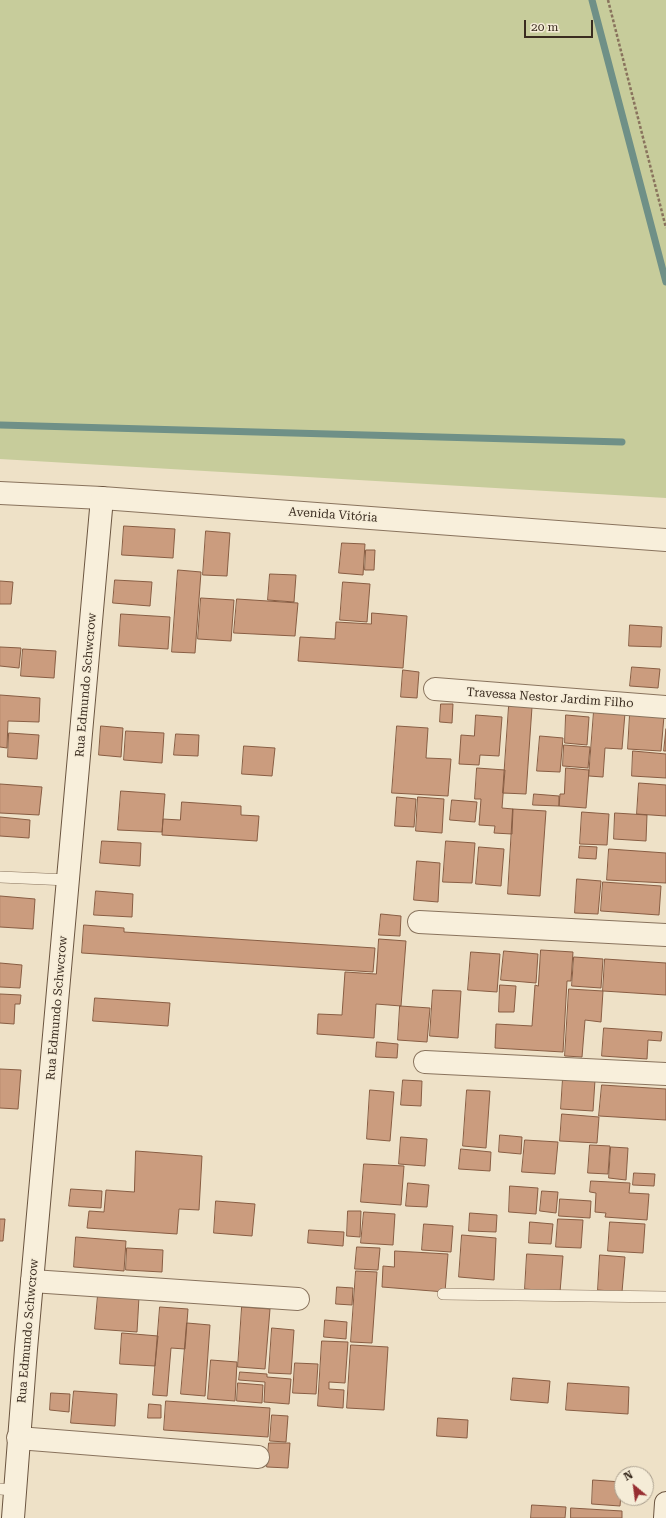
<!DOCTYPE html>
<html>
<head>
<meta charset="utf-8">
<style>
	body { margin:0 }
	#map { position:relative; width:666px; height:1518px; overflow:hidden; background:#eee1c7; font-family:"Roboto Serif",serif }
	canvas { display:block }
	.north { position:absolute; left:614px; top:1466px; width:40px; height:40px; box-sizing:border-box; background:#f5ecd7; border:1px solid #aa9f8e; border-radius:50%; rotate:331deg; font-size:11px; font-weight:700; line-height:16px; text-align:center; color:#3a2c20 }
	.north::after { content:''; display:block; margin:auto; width:14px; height:18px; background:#972e31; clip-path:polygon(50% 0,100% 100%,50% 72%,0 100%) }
	.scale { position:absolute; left:524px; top:20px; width:69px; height:18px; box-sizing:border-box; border:2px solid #3a2c20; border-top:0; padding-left:5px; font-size:12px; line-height:14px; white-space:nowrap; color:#3a2c20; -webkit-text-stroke:3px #f5ecd7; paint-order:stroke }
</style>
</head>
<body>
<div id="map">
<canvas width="666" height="1518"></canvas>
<div class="north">N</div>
<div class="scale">20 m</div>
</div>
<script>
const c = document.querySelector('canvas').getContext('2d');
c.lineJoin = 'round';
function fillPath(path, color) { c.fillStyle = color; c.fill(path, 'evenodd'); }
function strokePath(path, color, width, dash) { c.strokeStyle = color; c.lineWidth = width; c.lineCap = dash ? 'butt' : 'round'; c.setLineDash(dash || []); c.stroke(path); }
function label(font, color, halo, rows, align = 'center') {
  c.font = font + ' "Roboto Serif",serif'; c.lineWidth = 3; c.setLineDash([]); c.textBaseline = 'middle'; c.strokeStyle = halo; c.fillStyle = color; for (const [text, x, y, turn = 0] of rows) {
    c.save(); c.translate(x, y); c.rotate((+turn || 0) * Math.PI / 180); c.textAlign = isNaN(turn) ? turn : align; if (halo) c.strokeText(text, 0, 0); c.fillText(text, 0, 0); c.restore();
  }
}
fillPath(new Path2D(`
	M0 0H666V498L0 459Z`), '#c7cc9b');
strokePath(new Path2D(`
	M592 0 666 282
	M0 425 622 442`), '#6f9087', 7);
const building = new Path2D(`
	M124 526 175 529 173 558 122 555Z
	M206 531 230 533 227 576 203 575Z
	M342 543 365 544 363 575 339 573Z
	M366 550H375L374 570H365Z
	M178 570 201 572 195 653 172 652Z
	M270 574 296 575 294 602 268 600Z
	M115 580 152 582 150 606 113 603Z
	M0 581 13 582 11 604H0Z
	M343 582 370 584 367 622 340 620Z
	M201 598 234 600 231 641 198 639Z
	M237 599 298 603 295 636 234 633Z
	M372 613 407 616 403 668 298 661 300 637 335 639 336 622 371 624Z
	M121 614 170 617 168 649 119 646Z
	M630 625 662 627 661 647 629 646Z
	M0 647 21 648 19 668 0 666Z
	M23 649 56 651 54 678 21 676Z
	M632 667 660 669 658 688 630 686Z
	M403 670 419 672 417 698 401 697Z
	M0 695 40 698 39 722 8 721 7 748 0 747Z
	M441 704H453L452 723 440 722Z
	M509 706 532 707 526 794 503 793Z
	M594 711 625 713 622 749 605 748 603 777 589 776Z
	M630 714 664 716 661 751 628 749Z
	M476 715 502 717 499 756 480 755 479 765 459 764 461 735 474 736Z
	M566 715 589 717 587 745 565 743Z
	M101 726 123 728 121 757 99 755Z
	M397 726 428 728 426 758 451 759 448 796 392 793Z
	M666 729V751H664Z
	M126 731 164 733 162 763 124 760Z
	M9 733 39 735 37 759 8 757Z
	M176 734 199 735 198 756 174 755Z
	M540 736 563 738 560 772 537 771Z
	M564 745 590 747 588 768 563 766Z
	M244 746 275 748 272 776 242 774Z
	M633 751 666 754V778L632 776Z
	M477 768 505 770 502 808 513 809 512 834 494 833 495 826 479 825 481 799H475Z
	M566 768 589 770 586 808 559 806 560 794H564Z
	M639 783 666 785V816L637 814Z
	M0 784 42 787 39 815 0 813Z
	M121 791 165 794 162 832 118 830Z
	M534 794 559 796V806L533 805Z
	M397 797 416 799 414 827 395 826Z
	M418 797 444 799 442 833 416 831Z
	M452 800 477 802 475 822 450 820Z
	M182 802 241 806V815L259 816 257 841 162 835 163 819 180 820Z
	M513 809 546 811 540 896 508 894Z
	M582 812 609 814 607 845 580 844Z
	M615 813 647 815 646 841 614 839Z
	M0 817 30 820 29 838 0 836Z
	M102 841 141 843 140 866 100 863Z
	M446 841 475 843 472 883 443 882Z
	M580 846 597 847 596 859 579 858Z
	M479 847 504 849 501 886 476 884Z
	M609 849 666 853V883L607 880Z
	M417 861 440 863 438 902 414 900Z
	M577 879 601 881 598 914 575 913Z
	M603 882 661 886 659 915 601 911Z
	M96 891 133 894 132 917 94 915Z
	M0 896 35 899 33 929 0 927Z
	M381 914 401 916 400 936 379 935Z
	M84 925 124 928V932L375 948 373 972 82 953Z
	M379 939 406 941 401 1006 376 1004 374 1038 317 1034 318 1014 342 1015 345 972 376 974Z
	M541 950 573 952 571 981H567L563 1052 495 1048 496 1024 532 1026 535 985 538 986Z
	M504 951 538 954 536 983 501 980Z
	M471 952 500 954 497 992 468 990Z
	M574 957 603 959 601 988 572 986Z
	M605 959 666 963V995L603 991Z
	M0 963 22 965 20 988 0 987Z
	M500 985 516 986 514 1012H499Z
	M569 989 603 991 601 1022 585 1020 582 1057 565 1056Z
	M433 990 461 991 458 1038 430 1036Z
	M0 994 21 995 20 1004H15L14 1024 0 1023Z
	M95 998 170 1003 168 1026 93 1021Z
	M400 1006 430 1008 427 1042 398 1040Z
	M604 1028 662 1032 661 1041 648 1040 647 1059 602 1056Z
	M377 1042 398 1044 397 1058 376 1057Z
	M0 1069 21 1070 18 1109 0 1108Z
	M563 1078 595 1080 593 1111 561 1109Z
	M403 1080 422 1081 421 1106 401 1105Z
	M602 1085 666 1089V1120L599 1116Z
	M370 1090 394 1092 390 1141 367 1139Z
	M467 1090 490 1091 486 1148 463 1146Z
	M562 1114 599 1117 597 1143 560 1141Z
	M500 1135 522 1137 521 1154 499 1152Z
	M401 1137 427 1139 425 1166 399 1164Z
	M525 1140 558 1142 555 1174 522 1172Z
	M590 1145 610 1146 608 1174 588 1173Z
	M611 1147 628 1148 626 1180 609 1178Z
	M461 1149 491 1152 490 1171 459 1169Z
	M136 1151 202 1156 199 1210 179 1209 177 1234 87 1228 89 1211 104 1212 106 1190 134 1192Z
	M364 1164 404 1166 401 1205 361 1202Z
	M634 1173 655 1174 654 1186 633 1185Z
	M591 1181 630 1183 629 1193 649 1194 647 1220 605 1217 606 1213 595 1212 596 1193 590 1192Z
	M408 1183 429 1185 427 1207 406 1206Z
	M510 1186 538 1188 536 1214 509 1212Z
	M71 1189 102 1191 101 1208 69 1206Z
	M542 1191 558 1192 556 1213 540 1211Z
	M560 1199 591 1201 590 1218 559 1216Z
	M216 1201 255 1204 252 1236 214 1233Z
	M348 1211H361L360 1237 347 1236Z
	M364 1212 395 1214 393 1245 361 1243Z
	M470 1213 497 1215 496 1232 469 1231Z
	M0 1219H5L3 1241H0Z
	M558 1219 583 1220 581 1248 556 1247Z
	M530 1222 553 1224 551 1244 529 1243Z
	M610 1222 645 1224 643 1253 608 1251Z
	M424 1224 453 1226 451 1252 422 1250Z
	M309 1230 344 1232 343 1246 308 1243Z
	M462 1235 496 1238 494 1280 459 1277Z
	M76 1237 126 1241 124 1271 74 1267Z
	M357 1247 380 1248 378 1270 355 1269Z
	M127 1248 163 1250 162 1272 126 1270Z
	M395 1251 448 1254 445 1292 382 1287 383 1266 394 1267Z
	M527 1254 563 1256 560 1292 525 1289Z
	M600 1255 625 1257 622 1292 598 1290Z
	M356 1271 377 1272 372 1343 351 1342Z
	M337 1287 353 1288 352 1305 336 1304Z
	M98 1295 139 1297 137 1332 95 1329Z
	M160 1307 188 1309 185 1349 171 1348 167 1396 153 1395Z
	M242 1307 270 1309 265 1369 238 1367Z
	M325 1320 347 1322 346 1339 324 1337Z
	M187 1323 210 1325 205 1396 181 1394Z
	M272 1328 294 1330 291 1374 269 1373Z
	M122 1333 158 1336 155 1366 120 1364Z
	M322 1341 348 1342 345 1383 329 1382V1389L344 1390 343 1408 318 1406Z
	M351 1345 388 1347 384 1410 347 1408Z
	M211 1360 237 1362 235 1401 208 1399Z
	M295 1363 318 1364 316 1394 293 1393Z
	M240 1372 267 1374V1377L291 1379 289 1404 264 1402 265 1382 239 1380Z
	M513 1378 550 1381 548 1403 511 1400Z
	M238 1383 263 1385 262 1403 237 1401Z
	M568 1383 629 1387 628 1414 566 1410Z
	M74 1391 117 1394 115 1426 71 1423Z
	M51 1393 70 1394 69 1412 50 1410Z
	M166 1401 270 1408 268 1437 164 1430Z
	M149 1404 161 1405V1418H148Z
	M272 1415 288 1416 286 1442 270 1441Z
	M438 1418 468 1420 467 1438 437 1436Z
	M269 1443H290L288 1468 267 1467Z
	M593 1480 622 1482 620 1506 592 1504Z
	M532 1505 566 1507 565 1518H531Z
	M571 1508 622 1511V1518H571Z`);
fillPath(building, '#cb9c7e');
strokePath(building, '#885d43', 1);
const lane = new Path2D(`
	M0 877 68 880
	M443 1294 666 1297
	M0 1489 15 1490`);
const street = new Path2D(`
	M0 493 102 498 666 540
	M435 689 666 707
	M419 922 666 935
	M425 1062 666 1074
	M32 1281 298 1299
	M18 1438 258 1457`);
const secondary = new Path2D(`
	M13 1518 26 1349 102 498
	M665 1518 666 1503`);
strokePath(lane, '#89735d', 12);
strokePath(street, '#89735d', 24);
strokePath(secondary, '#6b5540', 24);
strokePath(new Path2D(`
	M608 0 666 228`), '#89735d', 2.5, [3, 2]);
strokePath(lane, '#f8efdb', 11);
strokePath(street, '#f8efdb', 22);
strokePath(secondary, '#f8efdb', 22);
label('12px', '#3a2c20', '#f5ecd7', [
	["Avenida Vitória",333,515,4],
	["Rua Edmundo Schwcrow",86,685,-85],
	["Travessa Nestor Jardim Filho",550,698,4],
	["Rua Edmundo Schwcrow",57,1008,-85],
	["Rua Edmundo Schwcrow",28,1331,-85]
]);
</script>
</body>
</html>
